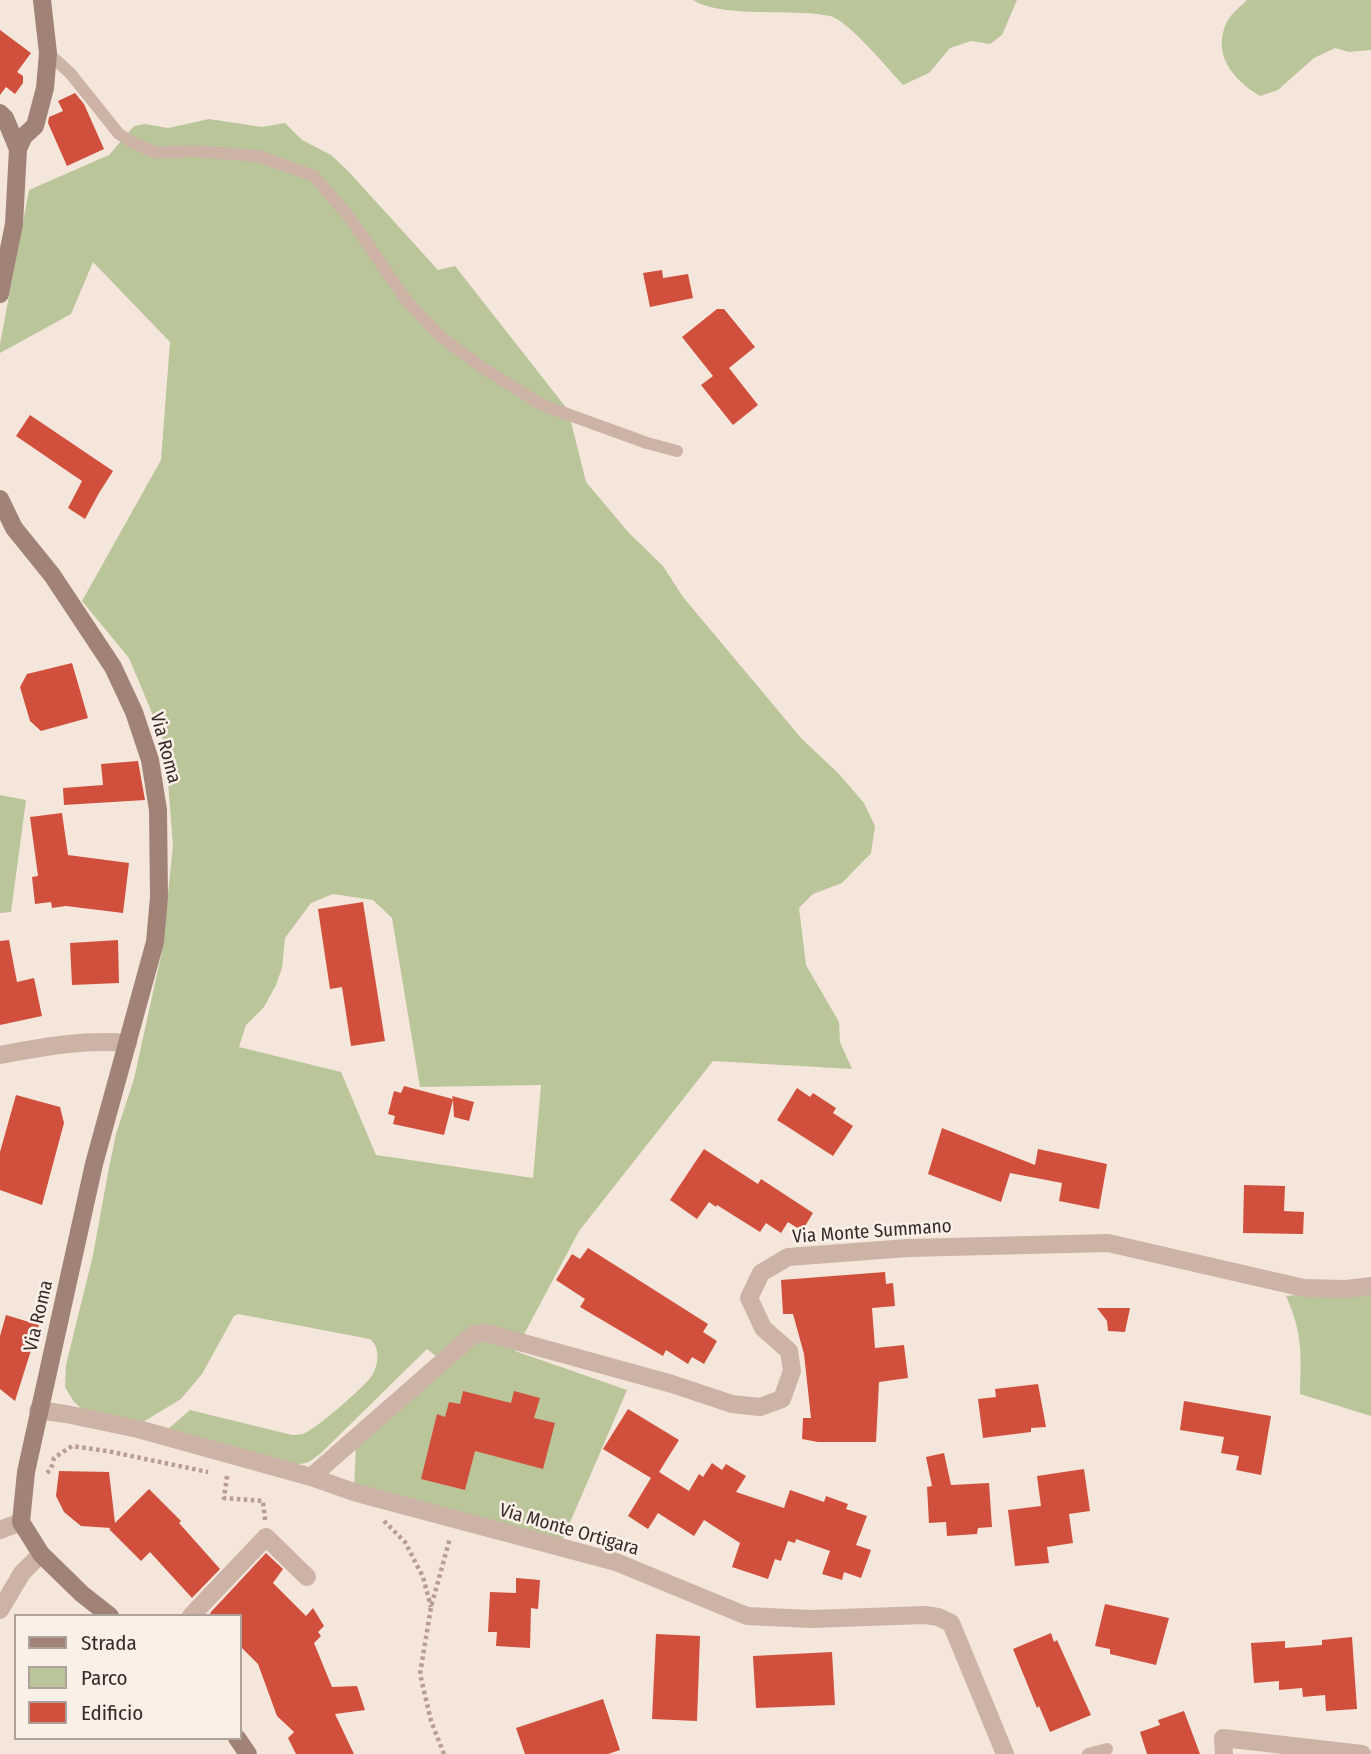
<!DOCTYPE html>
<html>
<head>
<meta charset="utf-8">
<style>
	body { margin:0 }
	#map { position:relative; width:1371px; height:1754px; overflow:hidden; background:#f4e6db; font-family:"Fira Sans Condensed",sans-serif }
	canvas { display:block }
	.legend { position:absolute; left:14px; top:1614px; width:228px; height:126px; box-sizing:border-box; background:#fbf0e8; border:2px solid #ada19b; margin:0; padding:9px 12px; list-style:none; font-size:21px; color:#392b27 }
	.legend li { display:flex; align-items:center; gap:14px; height:35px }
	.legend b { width:35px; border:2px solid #ada19b }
</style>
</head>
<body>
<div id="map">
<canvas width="1371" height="1754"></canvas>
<ul class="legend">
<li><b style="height:9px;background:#a18277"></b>Strada</li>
<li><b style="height:19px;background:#bbc59a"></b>Parco</li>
<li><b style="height:19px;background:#d0503d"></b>Edificio</li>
</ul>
</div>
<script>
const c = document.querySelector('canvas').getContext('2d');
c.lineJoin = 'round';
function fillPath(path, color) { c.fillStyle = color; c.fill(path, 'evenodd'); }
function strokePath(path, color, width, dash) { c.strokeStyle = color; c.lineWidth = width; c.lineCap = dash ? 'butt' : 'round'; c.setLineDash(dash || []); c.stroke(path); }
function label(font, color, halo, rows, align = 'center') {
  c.font = font + ' "Fira Sans Condensed",sans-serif'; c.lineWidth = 5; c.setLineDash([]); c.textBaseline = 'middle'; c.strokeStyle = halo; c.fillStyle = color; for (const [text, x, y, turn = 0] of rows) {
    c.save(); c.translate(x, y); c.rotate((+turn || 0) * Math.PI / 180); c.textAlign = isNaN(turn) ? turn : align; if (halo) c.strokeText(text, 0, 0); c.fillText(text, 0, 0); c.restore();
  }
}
fillPath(new Path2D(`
	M693 0H1017L1002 35 990 44 971 41 950 48 929 73 903 85C887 68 853 26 833 17 828 15 822 15 817 14 785 10 719 17 693 0Z
	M1247 0H1371V50L1349 52 1335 48 1314 58 1278 90 1260 96C1233 80 1210 53 1228 20 1232 13 1241 6 1247 0Z
	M209 119 262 127 285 123 302 140 331 155 349 172 438 270 455 266 568 410 586 482 629 533 663 566 683 597 801 738 839 774 864 803 875 826 871 853 842 883 813 894 799 908 806 965 839 1022 840 1042 852 1069 713 1061 579 1231 515 1351 627 1390 559 1548 354 1491 356 1443 447 1365 427 1349 321 1453 309 1462 296 1465 171 1431 169 1428 190 1410 292 1435C298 1435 302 1435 307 1432 320 1425 366 1386 373 1374 379 1362 380 1347 370 1339L238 1314 234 1316 202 1374 181 1399 143 1422 82 1409 74 1402 65 1387 66 1365 93 1255 108 1173 116 1134 134 1079 162 951 173 846 165 744 129 658 82 601 161 460 170 342 93 262 71 314 0 353V344L29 190 109 155 134 126 145 124 168 128ZM333 894 373 900 392 918 420 1087 541 1085 533 1178 376 1155 341 1072 239 1047 246 1025 264 1007 276 985 282 968 285 938 311 903Z
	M0 795 26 800 11 912 0 913Z
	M1371 1289V1416L1300 1394C1301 1354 1303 1334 1286 1296Z`), '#bbc59a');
fillPath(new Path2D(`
	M0 30 31 53 17 72 23 76V83L15 94 6 87 0 95Z
	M75 93 84 104 104 149 67 166 48 123 49 117 63 111 58 101Z
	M662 270 663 278 688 274 693 298 650 307 643 273Z
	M717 309H724L755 347 729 368 758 405 733 425 701 385 713 376 682 337Z
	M30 415 113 471 99 493 85 519 68 508 82 481 16 436Z
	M72 663 88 718 41 731 30 721 20 687 27 674Z
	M138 761 145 800 64 805 63 788 103 785 101 764Z
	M62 813 68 855 129 863 123 913 66 906 52 908 51 902 35 904 32 877 38 876 30 817Z
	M363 902 385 1041 351 1046 342 987 330 989 318 909Z
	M9 940 17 982 34 978 42 1016 0 1025V941Z
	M118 940 119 983 72 985 70 943Z
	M404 1086 453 1099 452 1096 474 1102 469 1121 454 1117 453 1100 444 1135 393 1124 395 1116 388 1114 394 1091 401 1093Z
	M797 1088 810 1097 813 1093 836 1108 833 1113 853 1126 833 1156 777 1120Z
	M16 1095 60 1107 64 1123 42 1205 0 1190V1152Z
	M942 1128 1035 1165 1038 1149 1107 1164 1099 1209 1059 1201 1062 1183 1010 1173 1001 1202 928 1174Z
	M704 1149 758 1184 761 1179 813 1213 802 1231 788 1222 781 1233 766 1223 760 1232 717 1205 716 1207 709 1202 697 1219 670 1200Z
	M1244 1185 1285 1186 1284 1211 1304 1212 1303 1234 1243 1233Z
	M588 1248 708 1324 703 1332 717 1341 704 1364 692 1357 688 1364 666 1350 663 1356 580 1307 585 1299 556 1280 572 1254 580 1259Z
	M885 1272 886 1284 893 1283 895 1306 872 1308 875 1348 904 1345 908 1378 879 1382 876 1442H818L802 1439 803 1418H811L804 1354 793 1314H783L781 1280Z
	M1097 1308H1130L1125 1332 1108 1331 1107 1321Z
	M6 1315 39 1325 15 1401 0 1389V1336Z
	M1038 1384 1046 1427 1031 1428V1432L983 1438 978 1399 996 1397 995 1389Z
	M463 1391 511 1403 514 1391 540 1398 534 1418 555 1423 543 1469 475 1451 465 1490 421 1479 437 1414 445 1417 449 1402 460 1404Z
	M1184 1401 1271 1416 1261 1475 1236 1470 1239 1456 1221 1453 1224 1437 1180 1430Z
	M628 1409 679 1440 659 1472 689 1491 699 1474 703 1477 712 1463 722 1470 726 1464 746 1476 736 1492 784 1508 790 1490 824 1502 826 1496 848 1504 846 1509 867 1516 856 1545 871 1550 861 1578 844 1572 842 1580 822 1574 830 1551 796 1539 795 1543 788 1541 781 1561 775 1559 768 1579 732 1567 740 1543 704 1520 694 1536 658 1513 648 1529 628 1516 651 1478 603 1449Z
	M944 1453 951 1485 989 1483 992 1527 978 1528 977 1534 947 1536 946 1522 929 1523 927 1487 932 1486 926 1457Z
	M1084 1469 1090 1511 1069 1514 1073 1543 1047 1547 1049 1563 1015 1566 1008 1510 1041 1506 1037 1476Z
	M59 1471 109 1472 115 1523 149 1489 181 1521 179 1523 220 1569 192 1598 150 1552 141 1561 109 1529 111 1528 81 1526 64 1512 56 1496Z
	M266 1553 283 1569 273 1583 306 1616 313 1608 324 1626 318 1632 321 1636 314 1643 332 1687 357 1686 365 1710 335 1714 354 1754H296L288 1738 294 1732 277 1716 258 1664 240 1646V1616H213L210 1613Z
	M516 1578 540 1580 538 1609 531 1608 530 1648 496 1646 497 1632H488L490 1592 516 1593Z
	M1105 1604 1169 1618 1156 1665 1110 1654V1649L1095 1646Z
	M1051 1633 1054 1642 1057 1640 1091 1715 1050 1732 1039 1706 1037 1708 1013 1649Z
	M656 1634 700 1636 697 1721 652 1719Z
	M1352 1637 1357 1709 1326 1711 1325 1695 1303 1697 1302 1688 1279 1690V1681L1254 1683 1251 1643 1285 1641V1648L1322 1645V1640Z
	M832 1652 835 1705 756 1708 753 1656Z
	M603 1699 620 1750 608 1754H525L516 1728Z
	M1184 1711 1200 1754H1147L1140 1732 1160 1725 1158 1720Z`), '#d0503d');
strokePath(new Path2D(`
	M47 1473 51 1469 54 1458 72 1446 107 1451 208 1472
	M227 1476 224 1498 263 1501 265 1520
	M384 1521 405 1542 423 1577 431 1607
	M444 1754 431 1721 420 1674 431 1607 450 1538`), '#b99d90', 4.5, [3.5, 3.5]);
strokePath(new Path2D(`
	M48 53 70 73 119 134 132 142 156 153 192 151 258 156 314 176 350 218 406 300 441 337 483 368 542 405 647 443 677 451
	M1088 1754 1107 1749`), '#cdb3a6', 12);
strokePath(new Path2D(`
	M0 1055C43 1047 84 1039 128 1043
	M38 1410 66 1414 138 1429 311 1477 357 1493 616 1562 747 1616 811 1619 925 1615 938 1617 951 1623 1005 1754
	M311 1477 474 1334 487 1333 672 1384 732 1404 760 1407 782 1399 792 1371 789 1351 763 1328 749 1298 761 1273 788 1257 908 1248 1108 1243 1304 1288 1346 1289 1371 1286
	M0 1530 21 1522
	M0 1610 22 1573 41 1554
	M191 1616 266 1537 307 1577
	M1224 1754 1223 1738 1362 1754`), '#cdb3a6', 18);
strokePath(new Path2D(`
	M0 113 5 118 18 149
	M0 294 14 224 18 149 24 136 35 126 45 88 48 53 42 0
	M0 499 14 528 52 575 113 667 134 712 150 760 158 810 159 897 155 942 94 1164 26 1472 21 1522 41 1554 82 1594 110 1616
	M237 1738 248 1754`), '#a18277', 18);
label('19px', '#392b27', '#fbf0e8', [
	["Via Roma",165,748,75],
	["Via Monte Summano",872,1232,-4],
	["Via Roma",39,1316,-77],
	["Via Monte Ortigara",569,1530,16]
]);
</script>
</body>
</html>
